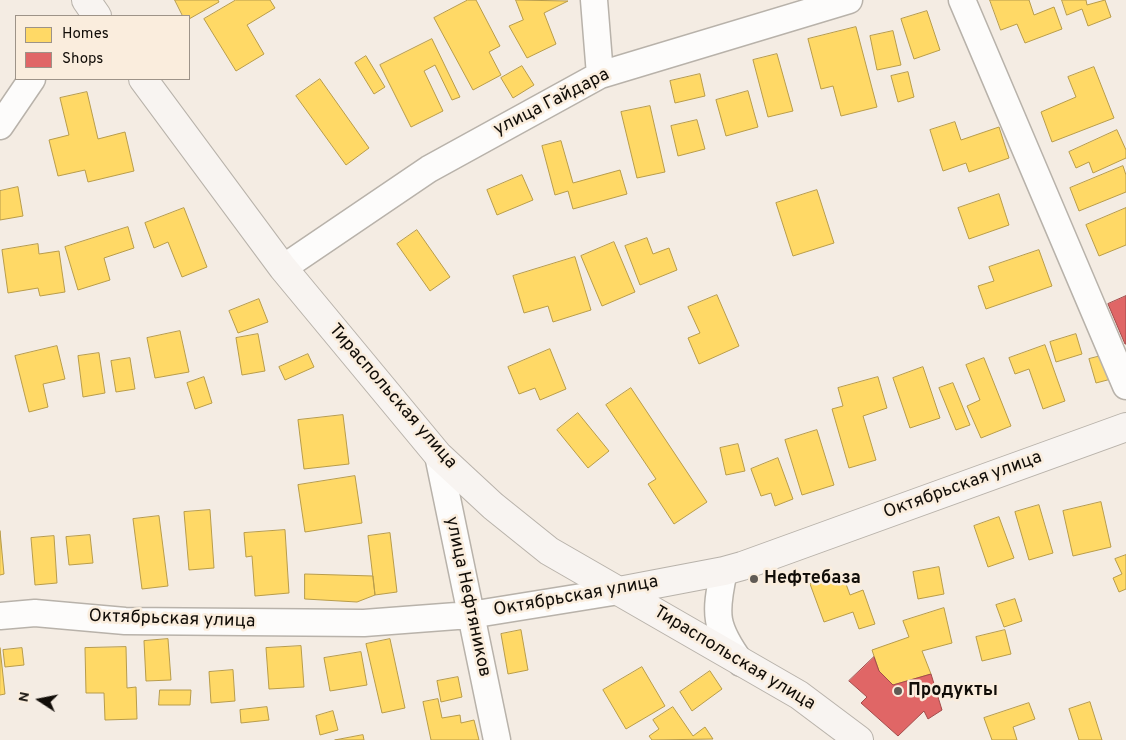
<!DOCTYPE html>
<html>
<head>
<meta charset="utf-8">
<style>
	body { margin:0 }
	#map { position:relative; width:1126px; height:740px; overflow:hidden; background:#f4ece3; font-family:Overpass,sans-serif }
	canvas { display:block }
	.legend { position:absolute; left:15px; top:15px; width:175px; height:65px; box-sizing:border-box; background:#faeddd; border:1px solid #9d9388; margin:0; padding:6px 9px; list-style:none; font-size:15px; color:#110d08 }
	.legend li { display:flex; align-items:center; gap:10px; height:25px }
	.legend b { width:25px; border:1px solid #9d9388 }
	.north { position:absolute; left:15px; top:675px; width:50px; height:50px; -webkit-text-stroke:4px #faeddd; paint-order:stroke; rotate:281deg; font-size:14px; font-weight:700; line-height:20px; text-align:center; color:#110d08 }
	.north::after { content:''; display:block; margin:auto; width:18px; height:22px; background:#110d08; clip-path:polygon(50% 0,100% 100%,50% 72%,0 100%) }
</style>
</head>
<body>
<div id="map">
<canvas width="1126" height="740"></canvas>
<ul class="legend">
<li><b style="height:14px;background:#ffd966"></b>Homes</li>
<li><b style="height:14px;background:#e06666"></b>Shops</li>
</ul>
<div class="north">N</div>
</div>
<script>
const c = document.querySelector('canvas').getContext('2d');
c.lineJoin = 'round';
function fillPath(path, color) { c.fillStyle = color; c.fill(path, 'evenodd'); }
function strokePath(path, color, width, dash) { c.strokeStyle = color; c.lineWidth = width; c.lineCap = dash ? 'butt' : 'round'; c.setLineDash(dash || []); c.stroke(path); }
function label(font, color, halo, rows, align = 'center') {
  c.font = font + ' Overpass,sans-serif'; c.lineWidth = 5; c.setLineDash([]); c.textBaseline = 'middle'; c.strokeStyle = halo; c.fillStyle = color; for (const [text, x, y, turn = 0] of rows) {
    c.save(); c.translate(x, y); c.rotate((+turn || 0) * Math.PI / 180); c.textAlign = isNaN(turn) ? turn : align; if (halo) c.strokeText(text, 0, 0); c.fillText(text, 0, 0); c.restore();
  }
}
const homes = new Path2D(`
	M175 0H218L219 2 189 19V16H183Z
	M236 0H270L275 8 247 25 264 54 236 71 204 19Z
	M468 0H476L500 46 489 52 501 75 473 90 434 18Z
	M516 0 568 1 544 13 556 44 527 58 509 26 523 20Z
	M990 0H1029L1034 15 1054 7 1062 29 1025 43 1017 24 1001 30Z
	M1062 0H1086L1087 5 1105 0 1111 17 1088 26 1082 9 1067 15Z
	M927 11 940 50 914 59 901 19Z
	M856 27 877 107 841 116 833 86 821 89 808 39Z
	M893 31 901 65 877 70 870 36Z
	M432 39 460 97 452 100 435 65 424 71 443 111 411 127 380 65Z
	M777 54 793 111 768 117 753 60Z
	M366 56 385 87 374 94 355 63Z
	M522 66 534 85 513 98 501 78Z
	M1094 67 1114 118 1052 142 1041 112 1076 97 1068 77Z
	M908 72 914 97 898 102 891 76Z
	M700 74 705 96 675 103 670 81Z
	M320 79 369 148 346 165 296 96Z
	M748 91 758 127 726 136 716 100Z
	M87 92 98 139 125 132 134 171 88 182 85 170 58 176 49 140 69 135 60 98Z
	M650 106 665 172 637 178 621 112Z
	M697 120 705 149 678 156 671 126Z
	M955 122 961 140 999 127 1009 158 969 172 966 163 943 171 930 130Z
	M1117 130 1126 150V158L1093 173 1089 162 1076 168 1069 152Z
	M561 141 573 183 620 170 627 194 573 209 568 191 555 195 542 146Z
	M1123 166 1126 175V192L1079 211 1070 188Z
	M522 175 533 200 497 215 487 190Z
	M18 187 23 216 0 220V191Z
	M817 190 834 243 793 256 776 203Z
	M999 194 1009 225 969 239 958 208Z
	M184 208 207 267 182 277 168 242 154 248 145 223Z
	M1126 208V245L1099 256 1086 225Z
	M128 227 134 248 104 258 110 280 78 290 65 247Z
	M417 230 450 277 430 291 397 244Z
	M647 238 653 254 669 248 677 270 640 285 625 246Z
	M614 242 635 292 602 306 581 256Z
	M38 244 39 254 59 251 65 292 40 296 38 288 8 293 2 250Z
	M1039 250 1052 286 986 309 978 286 994 281 989 267Z
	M575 257 591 310 553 322 548 306 524 313 513 276Z
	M717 295 739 346 699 364 688 338 700 333 688 307Z
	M259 299 268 322 238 333 229 311Z
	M180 331 189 372 155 378 147 338Z
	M258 334 265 371 242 375 236 338Z
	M1076 334 1082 354 1056 362 1050 342Z
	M1045 345 1065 401 1043 409 1029 369 1015 374 1009 358Z
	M57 346 65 379 43 384 48 407 29 412 15 356Z
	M550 349 566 389 540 400 535 388 519 394 508 367Z
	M99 353 105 393 83 397 78 356Z
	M308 354 314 367 285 380 279 367Z
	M1109 354 1115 378 1096 383 1089 359Z
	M130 358 135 389 116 392 111 361Z
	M984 358 1011 426 981 438 967 406 980 400 966 365Z
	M923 367 940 418 910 428 893 378Z
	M204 377 212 403 195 409 187 383Z
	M878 377 887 408 863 416 876 460 849 468 832 409 843 406 838 388Z
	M953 383 970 425 956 430 939 388Z
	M631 388 707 502 674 524 648 484 656 479 606 405Z
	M578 413 609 451 588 468 557 430Z
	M343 415 349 464 304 469 298 420Z
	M817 430 834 485 802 495 785 440Z
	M738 444 745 471 726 475 720 448Z
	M778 458 793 499 775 506 771 493 761 496 751 469Z
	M355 476 362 523 305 532 298 485Z
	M1101 502 1111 547 1073 556 1063 511Z
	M1039 505 1053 553 1029 560 1015 512Z
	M210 510 214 568 189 570 184 512Z
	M159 516 168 586 142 589 133 519Z
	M999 517 1014 558 988 567 974 526Z
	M285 530 289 593 255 596 252 556 246 557 244 533Z
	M0 531 4 574 0 575Z
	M390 533 397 592 375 595 368 536Z
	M90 535 93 563 69 565 66 537Z
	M54 536 57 583 35 585 31 538Z
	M1126 555V589L1119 592 1113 578 1122 574 1115 559Z
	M939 567 944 594 918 599 913 572Z
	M842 573 850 595 863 590 875 624 859 629 853 612 824 622 810 584Z
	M305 574 373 576 375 595 357 602 305 599Z
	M1015 599 1022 621 1004 627 996 605Z
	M944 608 952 643 922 651 931 674 893 685 879 671 872 650 909 637 903 621Z
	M521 630 528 670 508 674 501 634Z
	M1005 630 1011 654 982 661 976 637Z
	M168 639 171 680 146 681 144 641Z
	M390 639 405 708 382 713 366 644Z
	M301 646 304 687 269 689 266 648Z
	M126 647 127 688 136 687 137 719 105 720 104 693H86L85 648Z
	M0 648 5 694 0 695Z
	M22 648 24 665 5 667 3 650Z
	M361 652 367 685 330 691 324 658Z
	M642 667 665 706 626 729 603 690Z
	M233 670 235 701 211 703 209 672Z
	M710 671 722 689 692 711 680 692Z
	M458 677 462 697 441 702 437 681Z
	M160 690H191L190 705H159Z
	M438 699 442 718 460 715 461 723 474 720 479 740H431L423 702Z
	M1090 702 1102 740H1079L1069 709Z
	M1029 703 1035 719 1013 727 1017 740H992L984 718Z
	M267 707 269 720 241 723 240 710Z
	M673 707 693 736 705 727 713 739 652 740 649 736 659 729 653 720Z
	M333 711 338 730 320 735 316 716Z
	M363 735 364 740H335Z`);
fillPath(homes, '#ffd966');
strokePath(homes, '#b89c4a', 1);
const shops = new Path2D(`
	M1126 296V344H1125L1108 304Z
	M874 657 879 671 893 685 931 674 942 710 928 719 924 711 898 736 861 703 867 697 849 681Z`);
fillPath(shops, '#e06666');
strokePath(shops, '#a24b4a', 1);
const street = new Path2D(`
	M594 0 600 75
	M962 0 1126 386
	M0 126 32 79
	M283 268 429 169 600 75 849 0
	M438 455 497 740
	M724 571C714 615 715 627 741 663
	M0 616 35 613 125 621 364 623 470 615 619 591`);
const secondary = new Path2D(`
	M86 0 97 16
	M143 79 283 268 438 455 493 506 549 551 799 695 859 740
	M619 591 724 571 742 566 1126 427`);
strokePath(street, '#b8b2aa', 29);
strokePath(secondary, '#b8b2aa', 30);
strokePath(street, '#fdfcfb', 26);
strokePath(secondary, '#f8f4f1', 28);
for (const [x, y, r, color] of [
	[754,579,5,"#605b55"],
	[898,691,5,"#605b55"]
]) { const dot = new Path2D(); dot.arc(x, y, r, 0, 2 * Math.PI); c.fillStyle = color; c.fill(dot); strokePath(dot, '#faeddd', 2); }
label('18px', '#110d08', '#faeddd', [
	["улица Гайдара",552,103,-27],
	["Тираспольская улица",392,397,49],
	["Октябрьская улица",963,486,-20],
	["улица Нефтяников",467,597,78],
	["Октябрьская улица",576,597,-10],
	["Октябрьская улица",172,620,2],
	["Тираспольская улица",734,659,31]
]);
label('bold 18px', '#110d08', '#faeddd', [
	["Нефтебаза",764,579],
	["Продукты",908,691]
], 'left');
</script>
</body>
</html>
